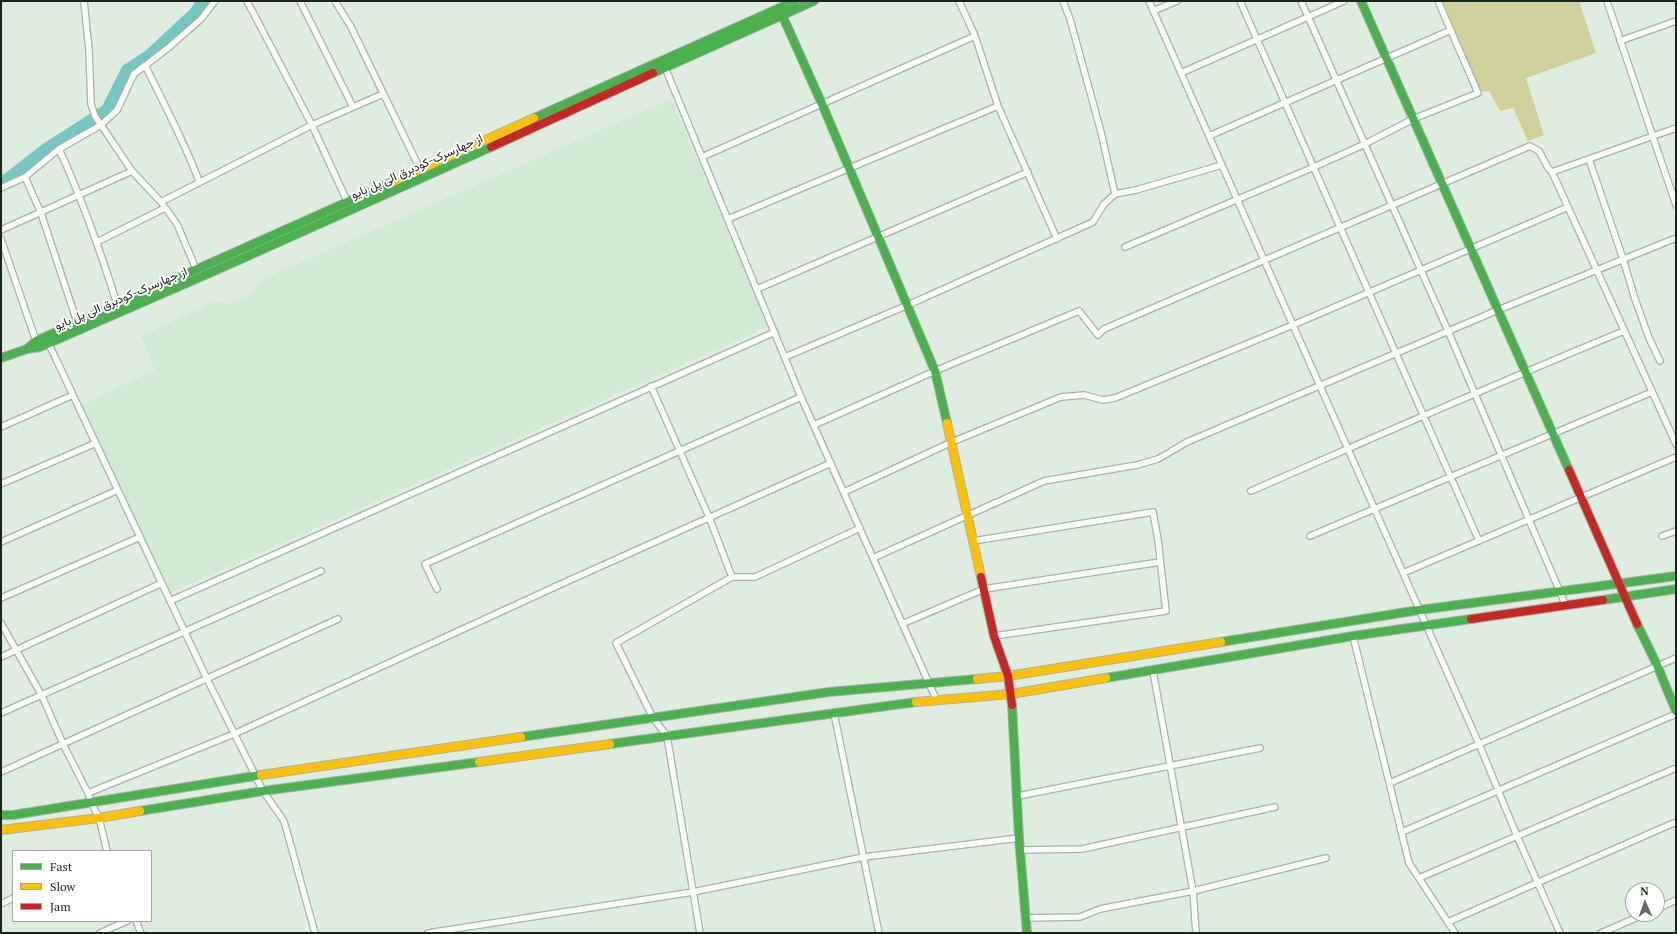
<!DOCTYPE html>
<html>
<head>
<meta charset="utf-8">
<style>
	body { margin:0 }
	#map { position:relative; width:1677px; height:934px; overflow:hidden; background:#dfece0; font-family:"PT Serif",serif }
	canvas { display:block }
	.frame { position:absolute; inset:0; border:2px solid #1a241b; pointer-events:none }
	.legend { position:absolute; left:12px; top:850px; width:140px; height:72px; box-sizing:border-box; background:#fff; border:1px solid #a3a7a4; margin:0; padding:5px 7px; list-style:none; font-size:12px; color:#1a241b }
	.legend li { display:flex; align-items:center; gap:8px; height:20px }
	.legend b { width:20px; border:1px solid #a3a7a4 }
	.north { position:absolute; left:1625px; top:882px; width:40px; height:40px; box-sizing:border-box; background:#fff; border:1px solid #a3a7a4; border-radius:50%; rotate:358deg; font-size:11px; font-weight:700; line-height:16px; text-align:center; color:#1a241b }
	.north::after { content:''; display:block; margin:auto; width:14px; height:18px; background:#5f6a60; clip-path:polygon(50% 0,100% 100%,50% 72%,0 100%) }
</style>
</head>
<body>
<div id="map">
<canvas width="1677" height="934"></canvas>
<div class="frame"></div>
<ul class="legend">
<li><b style="height:5px;background:#4caf50"></b>Fast</li>
<li><b style="height:5px;background:#ffc107"></b>Slow</li>
<li><b style="height:5px;background:#c62828"></b>Jam</li>
</ul>
<div class="north">N</div>
</div>
<script>
const c = document.querySelector('canvas').getContext('2d');
c.lineJoin = 'round';
function fillPath(path, color) { c.fillStyle = color; c.fill(path, 'evenodd'); }
function strokePath(path, color, width, dash) { c.strokeStyle = color; c.lineWidth = width; c.lineCap = dash ? 'butt' : 'round'; c.setLineDash(dash || []); c.stroke(path); }
function label(font, color, halo, rows, align = 'center') {
  c.font = font + ' "PT Serif",Vazirmatn,serif'; c.lineWidth = 4; c.setLineDash([]); c.textBaseline = 'middle'; c.strokeStyle = halo; c.fillStyle = color; for (const [text, x, y, turn = 0] of rows) {
    c.save(); c.translate(x, y); c.rotate((+turn || 0) * Math.PI / 180); c.textAlign = isNaN(turn) ? turn : align; if (halo) c.strokeText(text, 0, 0); c.fillText(text, 0, 0); c.restore();
  }
}
fillPath(new Path2D(`
	M671 99 769 326 170 593 81 405 155 370 141 336 214 302 230 304 252 295 261 280Z`), '#d2e9d4');
fillPath(new Path2D(`
	M1440 1H1579L1596 53 1526 78 1544 135 1528 141 1513 108 1500 111 1489 91 1481 92Z`), '#d1d09d');
strokePath(new Path2D(`
	M1 182 9 178 46 149 107 110 127 70 150 55 195 13 203 1`), '#76c7c2', 12);
const street = new Path2D(`
	M84 1 89 50 91 104 95 116 132 171 161 202 177 224 196 269
	M247 1 312 125 347 201
	M300 1 353 107
	M335 1 351 27 420 169
	M959 1 975 36 998 106 1057 239
	M1063 1 1070 19 1101 132 1115 194
	M1149 1 1479 744 1517 836 1560 933
	M1240 1 1479 541
	M1301 1 1448 331 1566 606
	M1607 1 1676 205
	M1153 11 1177 1
	M1620 41 1676 21
	M145 65C164 104 184 141 199 181
	M664 65 801 397 936 699
	M1181 73 1344 1
	M1209 136 1451 30
	M59 149C83 201 100 250 117 304
	M702 157 975 36
	M1589 159 1623 259 1635 299 1649 338 1660 361
	M1552 172 1676 128
	M25 177 41 213 77 322
	M1 188 25 177 59 149 101 125 117 110 134 74 168 48 201 19 215 1
	M161 202 312 125 383 94
	M728 219 998 106
	M1 230 132 171
	M1 239 36 341
	M97 242 165 208
	M1125 247 1314 167 1365 144 1413 119 1478 93 1438 1
	M757 289 1028 172
	M47 340 207 679 263 791 284 821 315 933
	M785 357 908 305 1093 222 1104 204 1115 194 1136 190 1222 165
	M651 386 709 517 732 577
	M814 425 935 371 1079 311 1098 335 1104 329 1530 146 1539 151 1548 168 1552 172 1676 444
	M1 427 73 395
	M1 484 96 443
	M1251 491C1375 437 1499 382 1624 331
	M844 492 952 442 1061 397 1084 395 1103 400 1115 398 1293 325 1568 207
	M1310 536 1652 392
	M1662 536 1676 531
	M973 541 1153 512 1158 540 1166 611 994 636
	M1 542 118 490
	M873 558 1044 481 1137 465 1158 459 1187 442 1498 310 1676 238
	M1403 573 1676 457
	M437 589 425 564 801 397
	M1 598 140 537
	M170 601 775 332
	M1 623 42 696 63 744 88 793 91 802 99 818 107 851
	M902 624 984 589 1160 562
	M1353 636 1409 863 1455 933
	M1 657 162 583
	M1153 671 1193 891 1196 933
	M1 713 321 571
	M834 713 879 933
	M1 772 338 619
	M1390 783 1676 658
	M88 793 234 734 570 580 831 463
	M1018 796 1260 748
	M1402 832 1676 714
	M1021 850 1082 849 1275 807
	M1419 878 1676 768
	M1 904 13 898
	M1657 909 1676 900
	M1025 918 1080 917 1100 909 1193 891 1326 858
	M136 921 141 933
	M1448 922 1676 822
	M100 933 127 921
	M428 933 693 892 864 857 1019 838
	M700 933 667 736 653 718 616 643 732 577H755L860 528
	M1601 933 1645 914`);
const fast = new Path2D(`
	M1361 1 1569 470
	M779 8 822 104 935 371 947 423
	M653 73 814 1
	M534 118 795 1
	M27 349 36 341 390 183
	M1 358 27 349 40 347 219 269 491 147
	M1603 600 1676 589
	M1637 624 1657 665 1676 711
	M1221 642 1419 610 1676 576
	M1106 678 1353 636 1471 619
	M1012 705 1019 838 1027 933
	M521 737 829 692 977 679
	M610 744 916 702
	M140 811 263 791 479 762
	M1 815H13L261 775`);
const slow = new Path2D(`
	M390 183 534 118
	M947 423 981 577
	M977 679 1008 676 1221 642
	M916 702 1011 694 1106 678
	M479 762 610 744
	M261 775 521 737
	M1 830 99 818 140 811`);
const jam = new Path2D(`
	M491 147 653 73
	M1569 470 1637 624
	M981 577 994 636 1008 676 1012 705
	M1471 619 1603 600`);
strokePath(street, '#a7b2a8', 8);
strokePath(fast, '#a7b2a8', 10);
strokePath(slow, '#a7b2a8', 10);
strokePath(jam, '#a7b2a8', 10);
strokePath(street, '#fafcfa', 5.5);
strokePath(fast, '#4caf50', 8);
strokePath(slow, '#ffc107', 8);
strokePath(jam, '#c62828', 8);
label('12px', '#1a241b', '#fff', [
	["از جهارسرک-کودبرق الی پل بایو",417,167,-24],
	["از جهارسرک-کودبرق الی پل بایو",121,299,-23]
]);
</script>
</body>
</html>
